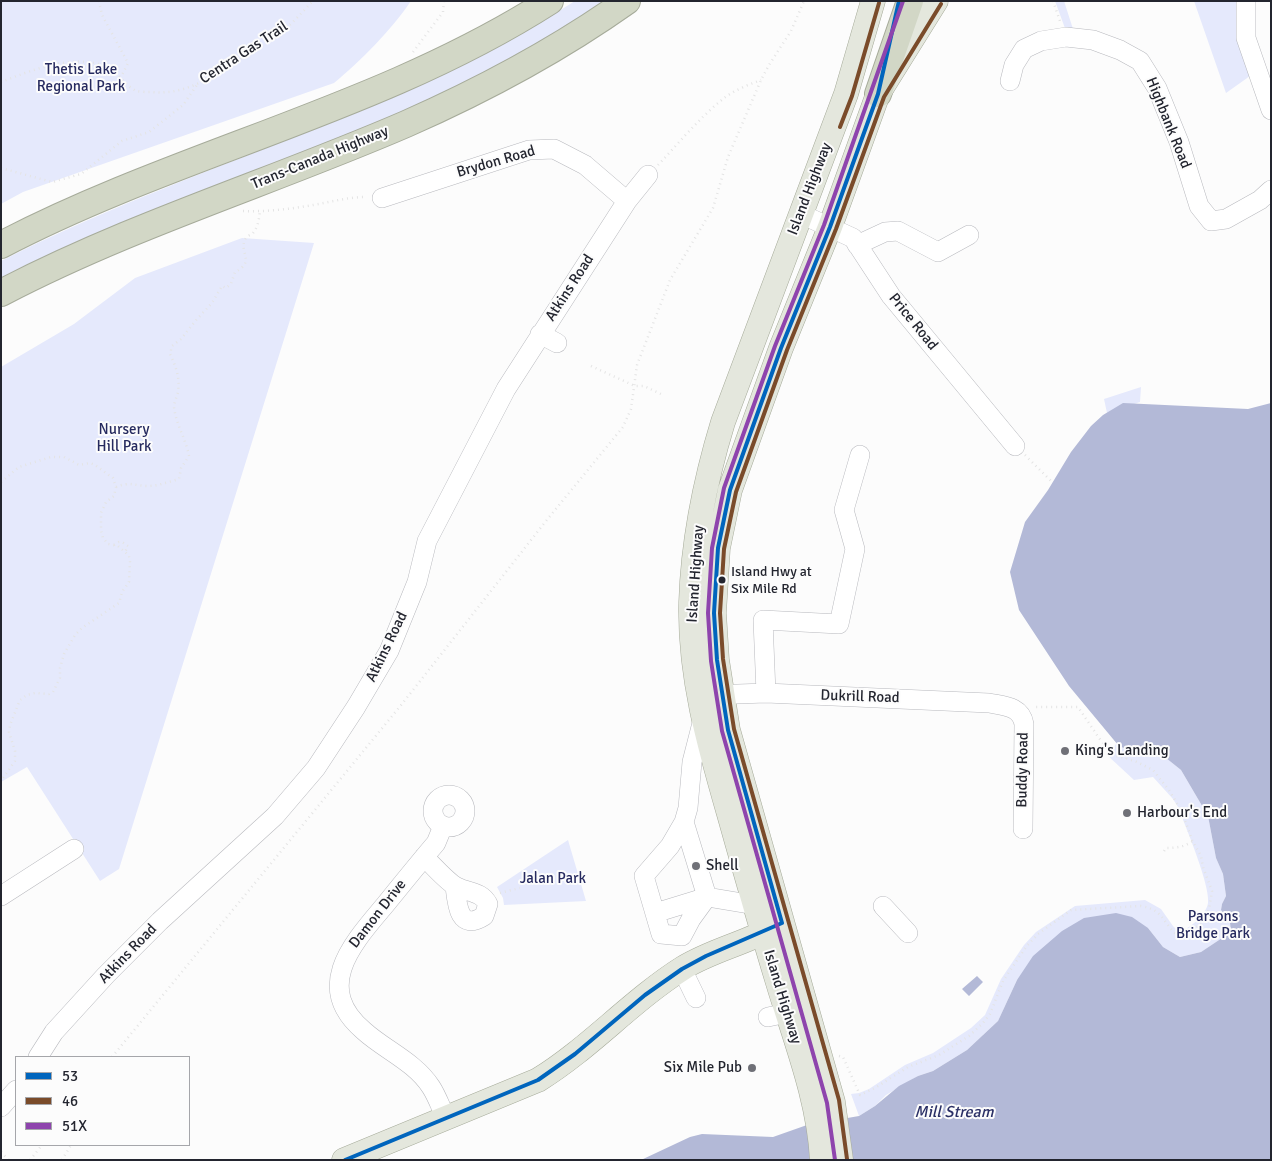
<!DOCTYPE html>
<html>
<head>
<meta charset="utf-8">
<style>
	body { margin:0 }
	#map { position:relative; width:1272px; height:1161px; overflow:hidden; background:#fcfcfc; font-family:Signika,sans-serif }
	canvas { display:block }
	.frame { position:absolute; inset:0; border:2px solid #23252f; pointer-events:none }
	.legend { position:absolute; left:15px; top:1056px; width:175px; height:90px; box-sizing:border-box; background:#fcfcfc; border:1px solid #a5a6aa; margin:0; padding:6px 9px; list-style:none; font-size:15px; color:#23252f }
	.legend li { display:flex; align-items:center; gap:10px; height:25px }
	.legend b { width:25px; border:1px solid #a5a6aa }
</style>
</head>
<body>
<div id="map">
<canvas width="1272" height="1161"></canvas>
<div class="frame"></div>
<ul class="legend">
<li><b style="height:6px;background:#0065bd"></b>53</li>
<li><b style="height:6px;background:#7a4b2a"></b>46</li>
<li><b style="height:6px;background:#8e44ad"></b>51X</li>
</ul>
</div>
<script>
const c = document.querySelector('canvas').getContext('2d');
c.lineJoin = 'round';
function fillPath(path, color) { c.fillStyle = color; c.fill(path, 'evenodd'); }
function strokePath(path, color, width, dash) { c.strokeStyle = color; c.lineWidth = width; c.lineCap = dash ? 'butt' : 'round'; c.setLineDash(dash || []); c.stroke(path); }
function label(font, color, halo, rows, align = 'center') {
  c.font = font + ' Signika,sans-serif'; c.lineWidth = 4; c.setLineDash([]); c.textBaseline = 'middle'; c.strokeStyle = halo; c.fillStyle = color; for (const [text, x, y, turn = 0] of rows) {
    c.save(); c.translate(x, y); c.rotate((+turn || 0) * Math.PI / 180); c.textAlign = isNaN(turn) ? turn : align; if (halo) c.strokeText(text, 0, 0); c.fillText(text, 0, 0); c.restore();
  }
}
fillPath(new Path2D(`
	M1 1H411C392 29 360 62 334 83L23 192 1 204Z
	M575 1H610L461 88 1 282V261C190 165 395 116 575 1Z
	M1055 1H1064L1073 29 1066 31Z
	M1194 1H1240L1250 76 1226 93Z
	M242 238 314 243 119 869 100 881 27 767 1 782V367L74 324 135 278Z
	M1141 387 1140 402 1107 413 1104 399Z
	M1116 744 1127 750H1144L1161 754 1181 770 1208 816 1216 858 1223 874 1226 896 1222 904 1221 910 1230 923 1231 932 1201 952 1180 957 1163 947 1148 928 1017 980 998 1021 967 1050 933 1071 918 1076 886 1095 875 1106 859 1116 851 1094 859 1093 869 1089 905 1065 933 1053 971 1028 985 1015 1001 979 1024 945 1036 932 1075 906 1145 900 1161 909 1173 926 1177 930 1182 931C1192 926 1206 915 1208 903 1211 887 1185 825 1178 807L1173 799 1153 777 1134 780 1107 755Z
	M568 840 586 901 504 905 503 898 497 887Z`), '#e5e9fc');
fillPath(new Path2D(`
	M1123 403 1248 409 1271 403V1160H641L690 1137 702 1134 773 1137 807 1125 859 1116 875 1106 899 1086 918 1076 933 1071 967 1050 998 1021 1017 980 1033 956 1062 931 1084 918 1116 913 1132 917 1148 928 1163 947 1180 957 1201 952 1231 932 1230 923 1221 910 1222 904 1226 896 1223 874 1216 858 1208 816 1181 770 1161 754 1144 750H1127L1118 745 1069 686 1019 610 1010 572 1025 522 1048 490 1071 452 1091 426 1103 415Z
	M977 976 983 982 969 996 962 989Z`), '#b3b9d7');
const minor = new Path2D(`
	M1246 1V38L1271 110
	M1010 81 1014 65 1024 49 1041 41 1066 37 1093 40 1120 50 1140 61 1157 88 1179 142 1199 206 1211 221 1226 219 1260 200 1271 190
	M382 198 529 150 554 149 585 165 627 201
	M801 214 853 238 891 296 1015 446
	M857 245 885 232 898 231 938 252 969 235
	M540 334 557 343
	M766 693 763 620 839 624 855 549 844 510 860 455
	M710 695 766 693 989 703C1004 706 1021 706 1024 724L1023 829
	M433 811a16 16 0 1 1 32 0a16 16 0 1 1-32 0Z
	M684 822 707 897 755 905
	M443 826 436 843C419 863 402 884 385 905 353 943 312 987 364 1031 385 1050 415 1062 431 1087 437 1096 441 1108 446 1118
	M424 857C433 865 447 882 457 887 469 893 481 891 488 904L484 916C459 932 457 905 455 886
	M1 896 74 849
	M883 906 908 933
	M655 913 707 897
	M682 936 661 934 644 876 670 846 684 822 688 808 692 762 703 719
	M682 936 691 919 707 897
	M682 969 696 998
	M768 1017 787 1013
	M38 1057 54 1032 106 975 160 921 275 816 316 768 356 707 389 651 417 582 427 541 506 389 627 201 648 175
	M1 1107 16 1090`);
const major = new Path2D(`
	M344 1160 538 1080C590 1048 631 1001 683 968 712 950 747 943 776 926
	M822 1160C819 1099 795 1040 778 983 761 927 745 871 729 814 709 745 689 675 691 602 693 540 705 481 723 422L846 94 873 1
	M841 1160 833 1102 728 730 717 660 714 613 718 548 730 490 749 437 781 348 830 227 878 94 936 1`);
const highway = new Path2D(`
	M878 94 910 1
	M1 245C179 152 380 110 550 1
	M1 293C131 225 272 182 406 124 483 90 558 50 627 1`);
strokePath(minor, '#b8b9be', 20);
strokePath(major, '#a6ab9a', 25);
strokePath(highway, '#a6ab9a', 28);
strokePath(new Path2D(`
	M99 1 102 15 128 63 121 77
	M1053 1 1061 24
	M413 52 443 12 444 1
	M1 82C32 70 79 51 111 69 120 75 126 87 137 91 141 92 147 92 152 92 189 96 218 72 248 54 260 46 273 40 283 31 294 22 303 11 313 1
	M658 165C679 143 699 118 723 99 734 90 748 85 761 80
	M1 168 52 182 81 174 122 141 149 132 183 105 197 85
	M243 211C266 212 290 209 313 205 331 202 348 197 366 197
	M591 366 635 386H644L663 395
	M1025 455 1052 482
	M1 482 19 467 51 457H64L79 465 90 463 95 465 113 478 116 487 114 496 106 502 101 513V530L103 538 108 544 118 546 124 551 129 556 130 562 129 582 122 592 119 603 82 628 75 635 64 654 60 668V678L53 692 49 694 35 693 27 695 20 700 10 725 9 732 15 751V761L1 781
	M116 487C131 481 134 486 148 486 158 486 168 482 179 479L181 468 189 456C186 439 176 425 174 407 174 402 177 397 178 392 180 377 176 367 170 354L172 346 181 339 197 319 212 303 222 286 226 288 231 284 235 272C257 261 237 252 246 238 247 236 250 235 252 234 258 228 259 219 260 211
	M114 545 119 542H122L128 546 125 552
	M1126 759 1129 752 1134 751
	M1164 851 1166 848C1176 848 1184 847 1193 841
	M500 893 520 888
	M839 1056 843 1057 860 1095 875 1088 908 1067 939 1055 969 1036 983 1023 990 1014 1003 981 1026 947 1038 934 1071 910 1141 906C1164 910 1162 922 1177 935H1182L1201 924 1209 909 1212 891 1203 867 1201 856 1192 840 1182 812 1169 790 1153 770 1135 761 1113 755 1099 738 1078 707H1033
	M112 1057 402 704 546 521 623 427 631 409 637 365 670 280 713 208 728 157 761 80 769 65 791 31 804 1
	M1 1152 9 1160
	M30 1160 42 1145
	M62 1160 71 1145`), '#e4e4e4', 2.5, [1, 4]);
strokePath(minor, '#fff', 19);
strokePath(major, '#e4e7dd', 24);
strokePath(highway, '#d2d7c6', 26);
strokePath(new Path2D(`
	M345 1160 538 1080 575 1054 645 995 682 969 706 956 782 923 728 730 717 660 714 613 718 548 730 490 781 348 830 227 878 94 899 1`), '#0065bd', 4);
strokePath(new Path2D(`
	M840 127 852 96 879 3
	M847 1159 839 1100 734 729 723 659 720 613 724 549 736 492 787 350 836 229 884 97 941 4`), '#7a4b2a', 4);
strokePath(new Path2D(`
	M835 1160 827 1103 722 731 711 661 708 613 712 548 724 488 775 346 824 225 903 1`), '#8e44ad', 4);
for (const [x, y, r, color] of [
	[722,580,4.5,"#23252f"],
	[1065,751,5,"#6f7077"],
	[1127,813,5,"#6f7077"],
	[696,866,5,"#6f7077"],
	[752,1068,5,"#6f7077"]
]) { const dot = new Path2D(); dot.arc(x, y, r, 0, 2 * Math.PI); c.fillStyle = color; c.fill(dot); strokePath(dot, '#fcfcfc', 2); }
label('14px', '#23252f', '#fcfcfc', [
	["Island Hwy at",731,572],
	["Six Mile Rd",731,589]
], 'left');
label('15px', '#23252f', '#fcfcfc', [
	["Centra Gas Trail",244,53,-33],
	["Highbank Road",1168,123,68],
	["Trans-Canada Highway",320,158,-22],
	["Brydon Road",496,162,-16],
	["Island Highway",810,189,-69],
	["Atkins Road",570,288,-57],
	["Price Road",913,322,51],
	["Island Highway",696,574,-86],
	["Atkins Road",387,647,-64],
	["Dukrill Road",860,697,2],
	["Buddy Road",1023,770,-89],
	["Damon Drive",378,914,-52],
	["Atkins Road",128,954,-46],
	["Island Highway",782,997,73]
]);
label('15px', '#262a5f', '#fcfcfc', [
	["Thetis Lake",81,70],
	["Regional Park",81,87],
	["Nursery",124,430],
	["Hill Park",124,447],
	["Jalan Park",553,879],
	["Parsons",1213,917],
	["Bridge Park",1213,934]
]);
label('15px', '#23252f', '#fcfcfc', [
	["King's Landing",1075,751],
	["Harbour's End",1137,813],
	["Shell",706,866],
	["Six Mile Pub",742,1068,"right"]
], 'left');
label('italic 16px', '#2b3066', '#fcfcfc', [
	["Mill Stream",954,1113]
]);
</script>
</body>
</html>
